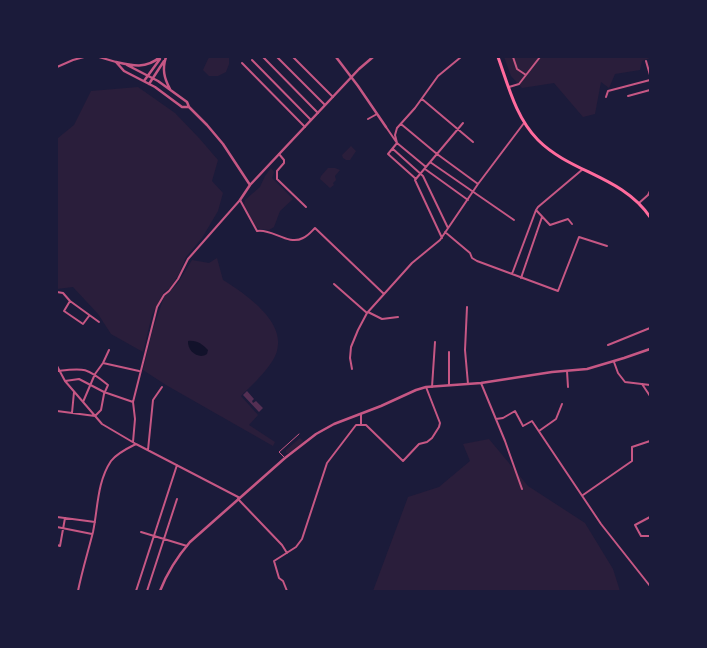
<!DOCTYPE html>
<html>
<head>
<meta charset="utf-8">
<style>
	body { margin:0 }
	#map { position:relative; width:707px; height:648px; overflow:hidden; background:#1b1b3a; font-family:"Golos Text",sans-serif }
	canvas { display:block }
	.frame { position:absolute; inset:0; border:58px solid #1b1b3a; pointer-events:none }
</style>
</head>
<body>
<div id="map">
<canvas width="707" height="648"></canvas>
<div class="frame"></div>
</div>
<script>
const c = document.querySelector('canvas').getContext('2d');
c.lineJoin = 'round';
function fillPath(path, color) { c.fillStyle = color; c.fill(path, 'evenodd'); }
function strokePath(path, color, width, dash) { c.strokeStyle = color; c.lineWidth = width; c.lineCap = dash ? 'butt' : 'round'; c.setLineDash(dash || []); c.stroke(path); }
fillPath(new Path2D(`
	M210 57H229V64L226 72 218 76H209L203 70 208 59Z
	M504 57H650V58L642 61 640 70 615 74 609 88 601 82 595 114 583 117 554 83 522 88 511 76Z
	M138 87 175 113 199 138 218 160 212 181 223 193 218 211 202 238 186 257 179 274 170 288 164 292 152 315 143 352 111 334 98 314 73 287 57 289V140L58 138 74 125 91 91Z
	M351 146 356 151 350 160H346L343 158 342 155Z
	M271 168 274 172 272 178 293 199 280 211 274 227 269 230 260 229 256 227 244 205 245 200 260 187 265 176Z
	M328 168H335L340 170 335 176 336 180 333 183 334 185 330 188 320 179 321 176Z
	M217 258 223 280C244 293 286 321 277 351 273 366 252 385 241 396L258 415 249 425 275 442 273 446 166 385 143 370 152 332 164 297 178 283 192 260 209 263Z
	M300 438 304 442 289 453H286V450Z
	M489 439 528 486 585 523 613 569 620 591H373L408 497 439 487 470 461 463 444Z`), '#2a1e3b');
fillPath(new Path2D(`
	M188 341C197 340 202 344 208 350L207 354C199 360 187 351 188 341Z`), '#12122b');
fillPath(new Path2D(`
	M247 391 254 399 252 401 253 403 256 401 263 408 259 412 243 395Z`), '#542f53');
strokePath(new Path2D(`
	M284 457 279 452 299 434`), '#c65784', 1);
strokePath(new Path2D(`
	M99 57 116 62
	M263 57 318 113
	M277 57 325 105
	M293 57 333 97
	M513 57 517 69 526 75
	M252 60 311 120
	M646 61 650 75
	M242 63 305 127
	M57 67 73 60 84 57
	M509 87 519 84 540 57
	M628 96 650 90
	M606 97 608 91 650 80
	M422 99 473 142
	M368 119 377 114
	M401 124 437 154 478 184
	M386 127 397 143 426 167
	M393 149 423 176 448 228
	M279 154 284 160V163L277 171V179L306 207
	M430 162 514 220
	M425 169 468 200
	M416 179 388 154 397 143 395 135 397 128 415 108 438 76 461 57
	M639 203 648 195 650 191
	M536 210 550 225 568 219 572 224
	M445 232 470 253 472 258 477 261 558 291 579 237 607 246
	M442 238 415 180 463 123
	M512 274 536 210 538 207 583 169
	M521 278 542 217
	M334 284 367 313
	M57 292 63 293 70 301 99 322
	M70 301 64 311 83 324 89 316
	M467 307 465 350 468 384
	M368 312 382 319 398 317
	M608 345 650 328
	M614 362 618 373 625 382 650 385
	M103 363 139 371
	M57 366 65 381 102 424 136 444 240 498
	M352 369 350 358 351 347 358 330 367 313 412 263 440 240 478 184 524 123
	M57 371C84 368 86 367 108 385L104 394 101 410 95 416 57 411
	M567 371 568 387
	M65 381 79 379 104 392 133 402
	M481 383 505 441 522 489
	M642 384 650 396
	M449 385V352
	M432 387 435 342
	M83 402 95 374 103 363 109 350
	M72 413 74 392
	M361 414V425
	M496 419 503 418 515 411 523 426 532 421 601 524 650 586
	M539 431 556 419 562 404
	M133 442 135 419 133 402 157 307 164 295 169 291 178 279 188 259 240 200 257 231C272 228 288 246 303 238 308 236 311 232 315 228L384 294
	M148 450 153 400 162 387
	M583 495 632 461V447L650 441
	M238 499 282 545 287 553
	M57 517 95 522
	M650 517 635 525 641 536H650
	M57 527 92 534
	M141 532 187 546
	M57 545 60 546 65 518
	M78 591C82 571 88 552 93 532 98 508 97 482 111 461 117 453 128 448 136 444
	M136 591 177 465
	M147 591 177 499
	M287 591 283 581 279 578 274 561 296 547 302 539 327 463 356 425H366L403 461 419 444 427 442 432 438 439 427 440 423 426 387`), '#c65784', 2);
strokePath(new Path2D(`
	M166 57C162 69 164 78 170 89
	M336 57 358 86 386 127
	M116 62 124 71 155 87 182 107H189
	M116 62C133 66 146 69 160 57
	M127 65 158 81 187 102 189 107 207 125 223 144 250 185
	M144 81 160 59
	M149 84 164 61
	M240 200 250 185 359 69 373 57
	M160 591C167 573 177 557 190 542L285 458 316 434 334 424 381 406 416 390 426 387 481 383 552 372 587 369 624 358 650 349`), '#c65784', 2.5);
strokePath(new Path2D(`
	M498 57C508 85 516 118 538 140 571 173 622 176 650 217`), '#ff6b9d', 3);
</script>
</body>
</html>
